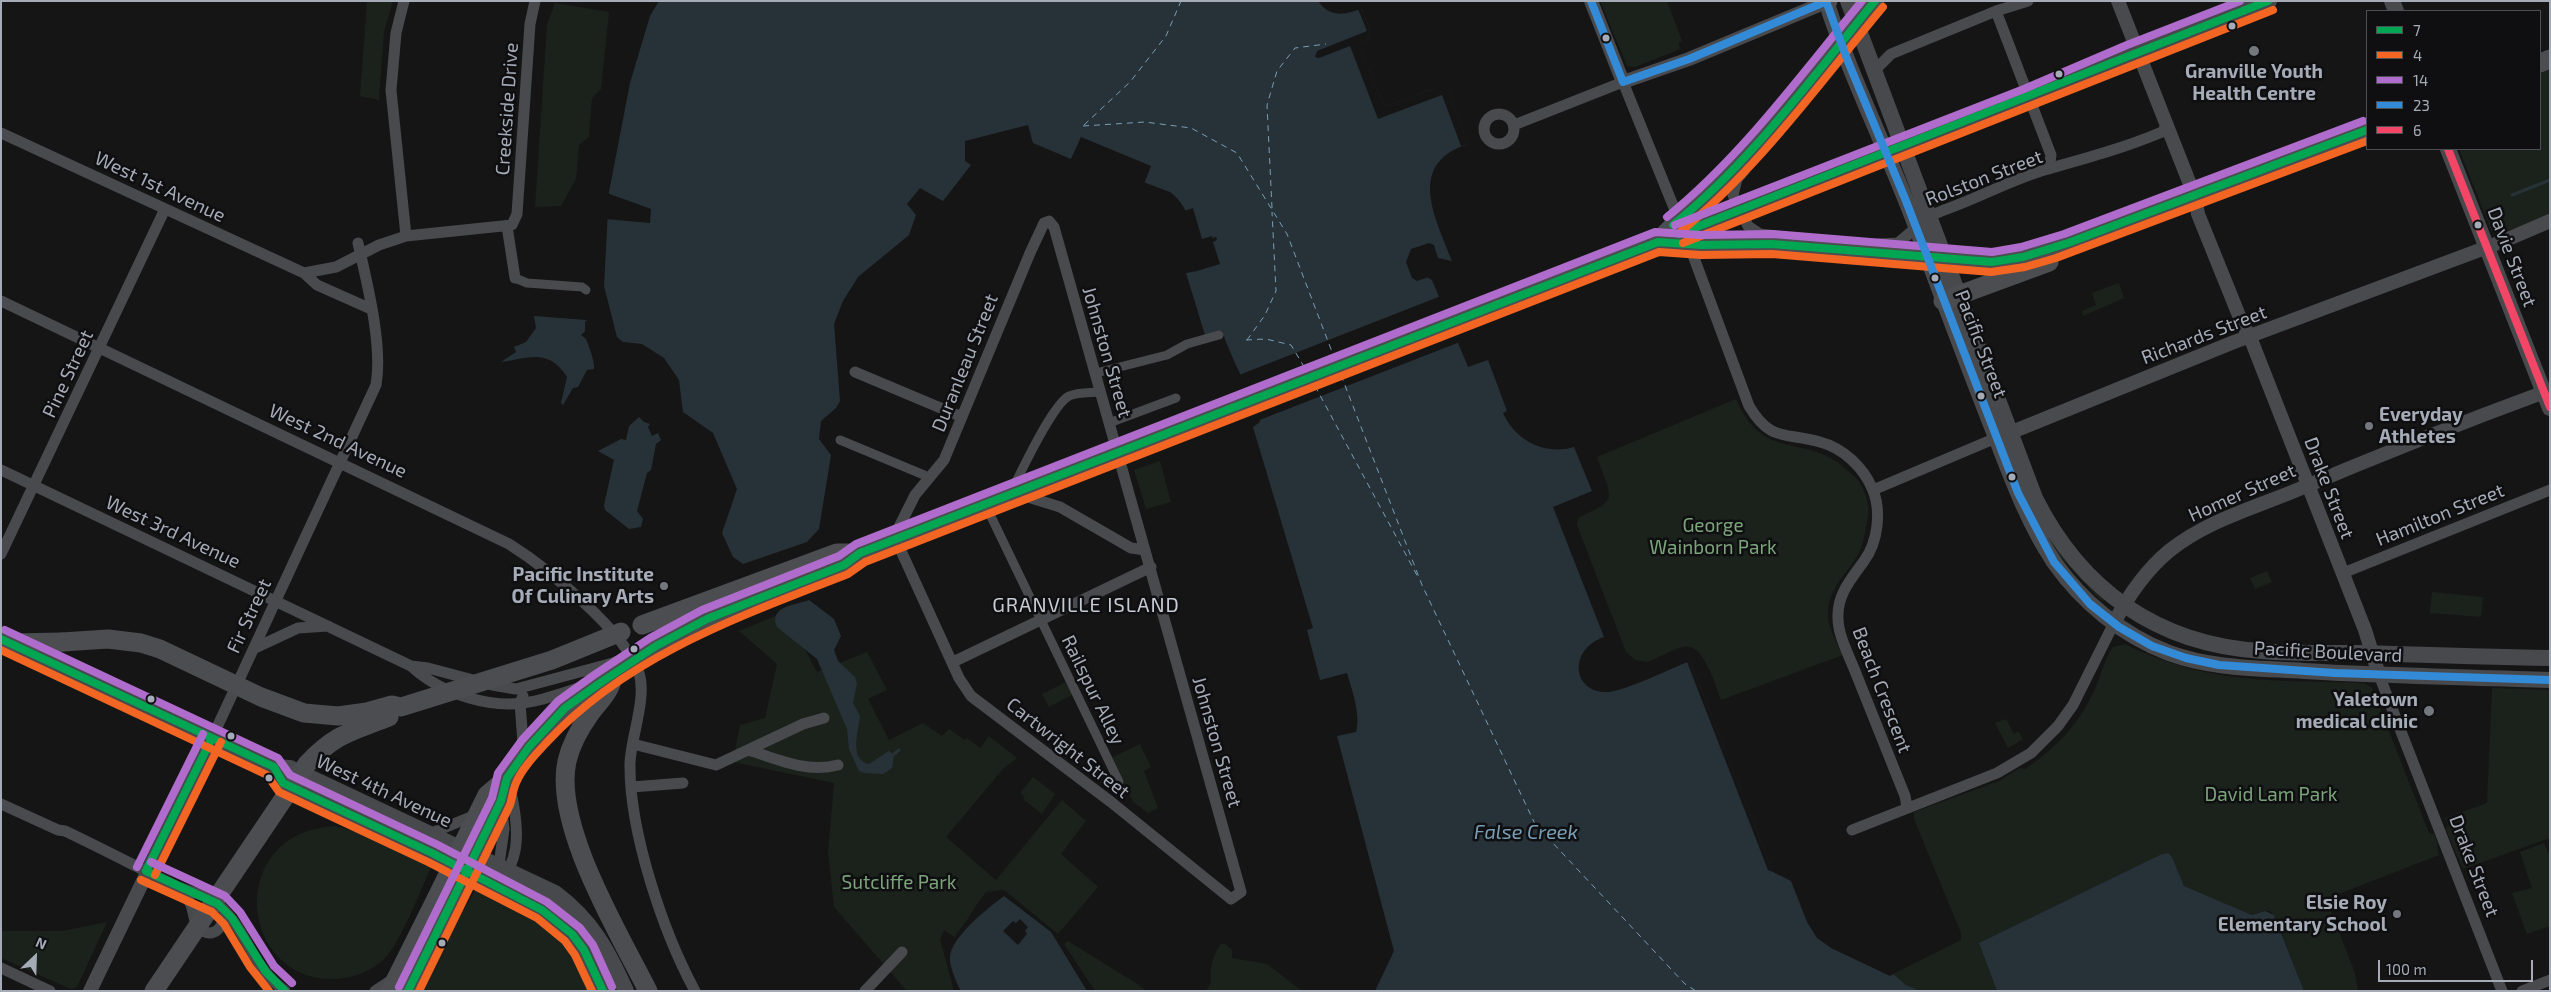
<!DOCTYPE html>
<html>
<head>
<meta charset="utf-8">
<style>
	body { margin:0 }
	#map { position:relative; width:2551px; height:992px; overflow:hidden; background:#151515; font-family:"Exo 2",sans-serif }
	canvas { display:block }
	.frame { position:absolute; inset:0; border:2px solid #a5acb7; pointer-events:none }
	.legend { position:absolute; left:2366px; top:10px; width:175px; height:140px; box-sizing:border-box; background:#0f0f11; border:1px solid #4b4e53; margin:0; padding:6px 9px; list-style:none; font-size:15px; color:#a5acb7 }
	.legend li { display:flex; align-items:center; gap:10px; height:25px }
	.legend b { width:25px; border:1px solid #4b4e53 }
	.north { position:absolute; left:10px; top:932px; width:50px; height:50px; -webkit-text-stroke:4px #0f0f11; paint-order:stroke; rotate:24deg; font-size:14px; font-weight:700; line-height:20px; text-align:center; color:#a5acb7 }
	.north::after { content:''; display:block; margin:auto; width:18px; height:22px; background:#a5acb7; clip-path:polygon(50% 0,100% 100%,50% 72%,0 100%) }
	.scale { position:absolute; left:2378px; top:960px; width:155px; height:22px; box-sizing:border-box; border:2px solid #a5acb7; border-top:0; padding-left:6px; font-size:15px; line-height:18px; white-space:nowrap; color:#a5acb7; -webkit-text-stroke:4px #0f0f11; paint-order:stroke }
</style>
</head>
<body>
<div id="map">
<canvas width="2551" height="992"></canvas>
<div class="frame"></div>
<ul class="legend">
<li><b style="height:6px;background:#00a651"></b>7</li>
<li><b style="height:6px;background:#f26522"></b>4</li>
<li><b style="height:6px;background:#b06ccc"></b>14</li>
<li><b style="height:6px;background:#338bd7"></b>23</li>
<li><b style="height:6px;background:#f34667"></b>6</li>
</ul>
<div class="north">N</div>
<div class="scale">100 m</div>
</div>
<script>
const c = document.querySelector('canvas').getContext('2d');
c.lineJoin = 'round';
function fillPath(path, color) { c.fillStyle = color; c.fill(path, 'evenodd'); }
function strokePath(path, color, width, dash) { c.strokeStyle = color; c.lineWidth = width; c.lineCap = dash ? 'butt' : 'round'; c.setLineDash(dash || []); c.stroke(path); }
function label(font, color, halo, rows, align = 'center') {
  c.font = font + ' "Exo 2",sans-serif'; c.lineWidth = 5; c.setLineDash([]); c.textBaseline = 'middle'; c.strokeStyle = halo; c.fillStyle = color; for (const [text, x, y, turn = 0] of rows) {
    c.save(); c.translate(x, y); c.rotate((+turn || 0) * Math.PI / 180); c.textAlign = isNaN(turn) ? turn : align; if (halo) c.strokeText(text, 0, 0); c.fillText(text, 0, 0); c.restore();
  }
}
fillPath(new Path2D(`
	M367 1H393L384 32 379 100 360 96Z
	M1600 1H1667L1682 41 1679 43 1680 49 1635 67 1627 66Z
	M555 3 609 12 601 89 592 98 589 137 579 145 576 179 561 206 535 207 547 25Z
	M2550 69V215L2496 235 2491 230 2459 149H2540V73Z
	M2119 283 2124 298 2083 316 2082 311 2096 305 2092 293Z
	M1736 399C1764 465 1807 431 1848 471 1855 477 1860 481 1864 491 1868 500 1869 507 1868 516 1865 529 1865 540 1859 553 1847 575 1827 588 1828 616 1829 630 1837 643 1843 655L1721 700C1715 685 1704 642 1683 647 1671 650 1658 658 1647 662L1635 660 1626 652 1577 525 1578 518 1602 506 1609 498 1608 487 1597 457Z
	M2009 458 2105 599V600L2102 601 2096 596 2053 549Z
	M1160 461 1171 502 1146 509 1134 470Z
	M2267 571 2272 582 2255 589 2250 578Z
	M2432 592 2483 597 2481 617 2430 613Z
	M785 612 817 672 867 652 887 690 868 699 889 740 923 723 942 736 949 729 965 740 967 738 980 748 989 736 1017 758 1003 769 946 837 996 880 1062 800 1086 821 1061 854 1098 887 1058 934 1004 890 986 892C974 907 967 922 954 937L944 930 940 939 954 991H907L834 907 828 852 834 783 733 762 740 725 765 718 777 664 739 631Z
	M2125 644C2207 685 2275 680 2364 683L2372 688 2429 833 2434 834 2438 844 2437 848 2439 855 2326 899 2355 973 2358 991H2304L2276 918 2270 911H2263L2252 915 2184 886 2172 857 2165 853 1979 943 1997 991H1920L1906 985 1893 974 1961 940V933L1914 819V812L1999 781 2020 768 2025 769C2055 749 2079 724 2094 691 2101 676 2104 660 2113 647Z
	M1066 682 1072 695 1049 707 1042 694Z
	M2492 688 2550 690V838L2463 869 2446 830 2448 825 2445 818 2487 803Z
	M2006 719 2014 734 2018 731 2023 739 2008 748 1995 723Z
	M1140 744 1151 767 1144 771 1158 808 1148 813 1133 802 1111 758Z
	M1033 777 1055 794 1042 814 1023 799 1025 797 1020 793Z
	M335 826 373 837 432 865C422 887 400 944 384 959 372 971 353 978 336 979 238 983 224 832 335 826Z
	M2544 843 2550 857V926L2527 934 2512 893 2532 888 2520 852Z
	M515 883C527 888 541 892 551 899 585 920 600 955 615 991H611C598 959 585 932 557 911 544 900 526 897 515 883Z
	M477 887C530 912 573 930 593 991H418L444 937 451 930 461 909 464 910Z
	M107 922 77 987 71 989 1 958V931H62Z
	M1068 941 1139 985 1146 991H1095L1064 944Z
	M1221 944H1225L1232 950V958L1267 964 1302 991H1206L1211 982C1209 970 1213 954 1221 944Z`), '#1b221b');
fillPath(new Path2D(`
	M659 1H1318C1330 18 1345 15 1361 9L1370 29 1368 39 1361 43V50L1382 102 1389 105 1435 88 1448 92 1468 144C1405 164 1436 219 1452 261L1438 258 1428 278 1432 280 1468 367 1488 360 1507 411 1503 413C1515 440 1545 456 1574 447L1592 491 1553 507 1604 637C1567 650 1573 693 1607 692 1623 692 1672 668 1690 661L1773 872 1791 881 1807 922 1817 938 1831 948 1890 976 1893 974 1906 985 1920 991H1375L1394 951 1337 736 1356 732C1361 715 1352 690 1347 673L1320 680 1307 630 1313 628 1253 427 1260 422C1250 390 1233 363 1222 331L1205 335 1186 273 1197 271 1199 265C1194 239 1193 209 1170 192L1082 159H1071L1033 143 1028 125 965 141V161L971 165 943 201 920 188 907 204 916 215 909 235 858 277 843 301 834 324 840 401 836 408 821 421 819 439 831 455 819 529 807 542 743 564 733 557 722 533 737 489 713 433 683 412 679 380 664 358 642 344 623 342 617 337 604 286 609 192 630 83 650 16Z
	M534 316 587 320 585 322V331L581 335 586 339C589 346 595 362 594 369L587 370 578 387 573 388 563 405 561 403 567 377C548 348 531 358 501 362L516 352 514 347 526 342 536 328Z
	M639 417 644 422 650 424 648 427 652 436 658 433 661 440 656 444 651 470 647 473 637 511 643 519 641 527 629 529 605 510 604 505 614 460 598 451 621 439 626 440 629 426Z
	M809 600 834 619 841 636 834 650 838 661 855 677 857 683 853 703 860 716C859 729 848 760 869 764L889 751 894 755 892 768 883 774 864 773 859 771 849 749 847 729 817 659 777 627C768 606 796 605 809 600Z
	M2168 853 2172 857 2184 886 2252 915 2265 911 2274 915 2304 991H1997L1979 943 2162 854Z
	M1004 896 1051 932 1087 991H961C957 984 949 965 950 957 951 937 988 908 1004 896Z`), '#273238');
fillPath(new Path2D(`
	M1358 9H1361L1370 29 1368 39 1361 43V50L1382 102 1389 105 1435 88 1442 89 1448 92 1468 144 1461 146 1442 95 1378 119 1350 46 1319 58 1315 57 1317 51 1367 31Z
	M1081 137 1151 166 1144 184 1081 161H1070Z
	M607 193 651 209 650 223 606 219Z
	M1193 208 1202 239 1212 236V238L1216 237 1217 240 1213 242 1220 264 1197 271 1184 211Z
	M1429 243 1434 245 1438 258 1446 262 1445 264 1439 261 1432 276 1417 281 1412 278 1406 262 1411 249Z
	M1441 296 1460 342 1257 421 1239 375Z
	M1690 661 1773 872 1768 870 1687 662Z
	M1020 919 1028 927 1025 931 1027 934 1018 945 1003 931 1013 921 1016 923Z`), '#151515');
strokePath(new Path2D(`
	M2512 195 2550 180
	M894 754 899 750`), '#273238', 3);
strokePath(new Path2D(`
	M1084 125 1130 82 1166 36 1181 1
	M1083 126 1145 122 1191 128 1237 153 1287 234 1334 357
	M1272 208 1267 105 1277 71 1295 48 1326 44
	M1246 340 1266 339 1291 345 1306 370
	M1247 340 1265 315 1276 291 1272 212
	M1341 375 1422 585 1535 824 1685 984 1696 991
	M1315 386 1419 579`), '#799eb5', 1, [6, 5]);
strokePath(new Path2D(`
	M515 278 527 283 582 287 586 290
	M1096 373 1167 355 1187 344 1219 335
	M1109 423 1176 398
	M840 440 924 475
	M1011 492C1021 472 1052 405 1069 396 1078 392 1090 393 1100 392
	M985 504 1119 782`), '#494a4e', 9);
strokePath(new Path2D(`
	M404 1 396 33 391 90 406 236
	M1996 11 2051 155 2049 169
	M1875 74 1876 69 1891 54 1996 11 2028 1
	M1484 129a15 15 0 1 1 30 0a15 15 0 1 1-30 0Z
	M1514 125 1623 82 1681 225
	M1 133 304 273 317 285 371 309
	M1744 171 1737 179 1733 195 1748 226 1760 234 1777 236
	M1049 221 1054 227 1241 892 1231 899 1111 802 971 696 959 678 897 542 898 529 915 495 944 460 1030 253 1044 223Z
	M507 226 515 278
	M1687 239 1749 406C1771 443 1786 432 1820 442 1843 448 1863 467 1872 488 1882 510 1878 542 1864 561 1852 578 1838 593 1838 615 1837 635 1850 657 1857 676 1873 716 1889 756 1905 796L1907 807
	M1878 244 1898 243 1930 216 1944 210C1979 198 2012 179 2048 169 2087 158 2124 148 2162 132L2166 127
	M304 273 336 267 379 245 406 236 512 225 517 214 530 24 535 1
	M1 301 509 544C547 568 625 631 639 673 647 698 631 737 630 763 629 831 663 932 695 991
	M855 372 962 417
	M1 470 411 666C441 694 493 711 535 701 553 697 572 690 590 684
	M1873 490 1996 438
	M1015 493 1060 507 1131 548 1145 550
	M1 554 165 209
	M2343 573 2550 490
	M255 648 298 628 328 626
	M953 662 1151 567
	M411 666 428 668 492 685 516 689 613 663 627 657
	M2379 675 2502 991
	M523 696 520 703 524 756
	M212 738 376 385C383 345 367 283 358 243
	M633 744 716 765 803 724 824 718
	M749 750C778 760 808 773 838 765
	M632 787 683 783
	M1 804 58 830 65 831C103 849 139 868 176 886 191 893 207 894 220 906 247 931 252 967 285 991
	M1852 830 1997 773 2031 753 2058 726 2073 705 2114 623
	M429 834 473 816 477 812
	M498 872 504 829 501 804
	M498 886C518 861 519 838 514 808 513 799 509 789 510 780
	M180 888C183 894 189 899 191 905 194 912 193 922 199 928 214 941 224 926 226 912
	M1 968 50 991
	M375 991 393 979
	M865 991 902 952
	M2522 991 2550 980`), '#494a4e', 11);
strokePath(new Path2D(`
	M1591 1 1623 82 1689 59 1826 2
	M2118 1 2195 197 2198 214 2242 323 2250 337 2365 630 2379 675
	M2002 436 2234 342 2501 242 2550 221
	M2114 623C2128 596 2145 571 2169 551 2205 522 2250 509 2292 492 2377 456 2463 422 2550 390
	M90 991 212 738`), '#494a4e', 14);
strokePath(new Path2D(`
	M1826 1C1851 79 1889 153 1917 229 1941 294 1965 358 1990 422 2009 470 2025 518 2054 562 2082 602 2122 635 2169 653 2213 669 2258 668 2304 671 2386 676 2468 677 2550 680
	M1848 1 2035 498C2081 590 2158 645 2262 651 2296 654 2330 653 2364 653 2426 655 2488 657 2550 658
	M2392 1 2396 11
	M1925 137C2040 93 2154 45 2269 1
	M2448 149 2550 408
	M1 639 259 760 274 767 290 768 555 893C592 921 607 949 626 991
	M274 767 283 783 432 853 542 910 572 934 584 950 603 991`), '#48494d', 16);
strokePath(new Path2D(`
	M1826 2 1828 1
	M2540 63 2550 59
	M1992 262 2014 260 2040 253 2204 194 2367 130
	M1943 301 2049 262
	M12 643 62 642
	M656 646 707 619 844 565 860 553
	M613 676C610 693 600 700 590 714 580 728 571 744 567 761 553 825 619 933 648 991
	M554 719 576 700
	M390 991 437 897
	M408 991 450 904`), '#4c4d50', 19);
strokePath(new Path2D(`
	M1658 242 1925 137`), '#48494d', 16);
strokePath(new Path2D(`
	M1658 242C1696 248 1734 243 1772 244 1846 248 1919 256 1992 262
	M642 625 837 553H860L1658 242C1681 214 1712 196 1736 169 1785 116 1828 57 1875 1
	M62 642 108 639 141 643 160 649 261 697 304 713 338 716 367 712 392 705 401 707 552 660 621 632
	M576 700 656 646
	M437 897 487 795 507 778 554 719
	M450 904 501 801 507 778
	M154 991 307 764C336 733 351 732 389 717`), '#4c4d50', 19);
strokePath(new Path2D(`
	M1673 225C1751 162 1811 79 1875 1
	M1679 234 2268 1
	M1 639 274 767 283 783 432 853 542 910 572 934 584 950 603 991
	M146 871 218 904 232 918 266 972 285 991
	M146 871 212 738
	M408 991 501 801 507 778 529 747 565 708 600 683 656 646 707 619 844 565 860 553 1658 242 1701 245 1772 244 1992 262 2023 257 2068 243 2367 130`), '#00a651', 8);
strokePath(new Path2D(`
	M1679 233C1758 169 1818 85 1883 7
	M1683 243 2273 10
	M1 650 267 775 279 792 428 862 537 918 565 941 575 955 592 991
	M155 875 221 742
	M141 880 212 912 224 924 250 967 269 991
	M419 991 510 805C512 798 513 790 516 783 522 768 537 753 548 741 628 655 741 616 848 574L865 562 1659 252 1701 255 1772 254 1991 272 2025 267 2056 258 2367 141`), '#f26522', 8);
strokePath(new Path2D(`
	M1667 217C1742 156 1800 76 1862 1
	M1675 225 2024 89 2127 45 2240 1
	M5 630 278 758 290 775 436 844 547 902 580 928 593 945 612 987
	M151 862 225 896 240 912 274 966 292 983
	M137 867 203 734
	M399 987 492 798 498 773 522 740 558 701 594 675 650 638 702 610 839 556 856 544 1655 232 1701 235 1773 234 1992 252 2021 247 2064 234 2363 121`), '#b06ccc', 8);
strokePath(new Path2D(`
	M1591 1 1623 82 1689 59 1827 1
	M1826 1 1847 59 1906 201 2018 493 2054 562 2090 604 2119 627 2152 646 2186 658 2219 665 2335 673 2550 680`), '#338bd7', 8);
strokePath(new Path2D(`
	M2448 149 2550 407`), '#f34667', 8);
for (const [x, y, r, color] of [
	[2232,26,4.5,"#a5acb7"],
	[1606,38,4.5,"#a5acb7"],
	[2254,51,6,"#73777e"],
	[2059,74,4.5,"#a5acb7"],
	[2478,225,4.5,"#a5acb7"],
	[1935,278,4.5,"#a5acb7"],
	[1981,396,4.5,"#a5acb7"],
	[2369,426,5,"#73777e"],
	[2012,477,4.5,"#a5acb7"],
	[664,586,5,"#73777e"],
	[634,649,4.5,"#a5acb7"],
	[151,699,4.5,"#a5acb7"],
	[2429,711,6,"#73777e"],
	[231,736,4.5,"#a5acb7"],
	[269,778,4.5,"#a5acb7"],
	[2397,914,5,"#73777e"],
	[442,943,4.5,"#a5acb7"]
]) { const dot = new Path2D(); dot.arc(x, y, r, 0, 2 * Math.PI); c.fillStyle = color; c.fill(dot); strokePath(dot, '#0f0f11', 2); }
label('bold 19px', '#a5acb7', '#0f0f11', [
	["Granville Youth",2254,72,"center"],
	["Health Centre",2254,94,"center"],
	["Everyday",2379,415,"left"],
	["Athletes",2379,437,"left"],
	["Pacific Institute",654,575],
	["Of Culinary Arts",654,597],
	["Yaletown",2418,700],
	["medical clinic",2418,722],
	["Elsie Roy",2387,903],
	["Elementary School",2387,925]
], 'right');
label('19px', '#a5acb7', '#0f0f11', [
	["Creekside Drive",507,109,-86],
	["Rolston Street",1984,178,-21],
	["West 1st Avenue",160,187,25],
	["Davie Street",2512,257,69],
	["Richards Street",2204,335,-21],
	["Pacific Street",1981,344,69],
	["Johnston Street",1107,352,74],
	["Duranleau Street",965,363,-68],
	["Pine Street",68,374,-65],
	["West 2nd Avenue",338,441,25],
	["Drake Street",2329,488,69],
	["Homer Street",2242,493,-24],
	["Hamilton Street",2440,515,-22],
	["West 3rd Avenue",173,532,25],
	["Fir Street",249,616,-65],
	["Pacific Boulevard",2328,652,3],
	["Railspur Alley",1093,690,64],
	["Beach Crescent",1882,690,69],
	["Johnston Street",1217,742,74],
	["Cartwright Street",1068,748,38],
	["West 4th Avenue",384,791,25],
	["Drake Street",2474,866,69]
]);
label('19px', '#7ba47b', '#0f0f11', [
	["George",1713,526],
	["Wainborn Park",1713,548],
	["David Lam Park",2271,795],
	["Sutcliffe Park",899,883]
]);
c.letterSpacing = '1px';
label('20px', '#c6cbd3', '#0f0f11', [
	["GRANVILLE ISLAND",1086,605]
]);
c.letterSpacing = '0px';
label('italic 20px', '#799eb5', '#0f0f11', [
	["False Creek",1526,832]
]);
</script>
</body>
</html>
